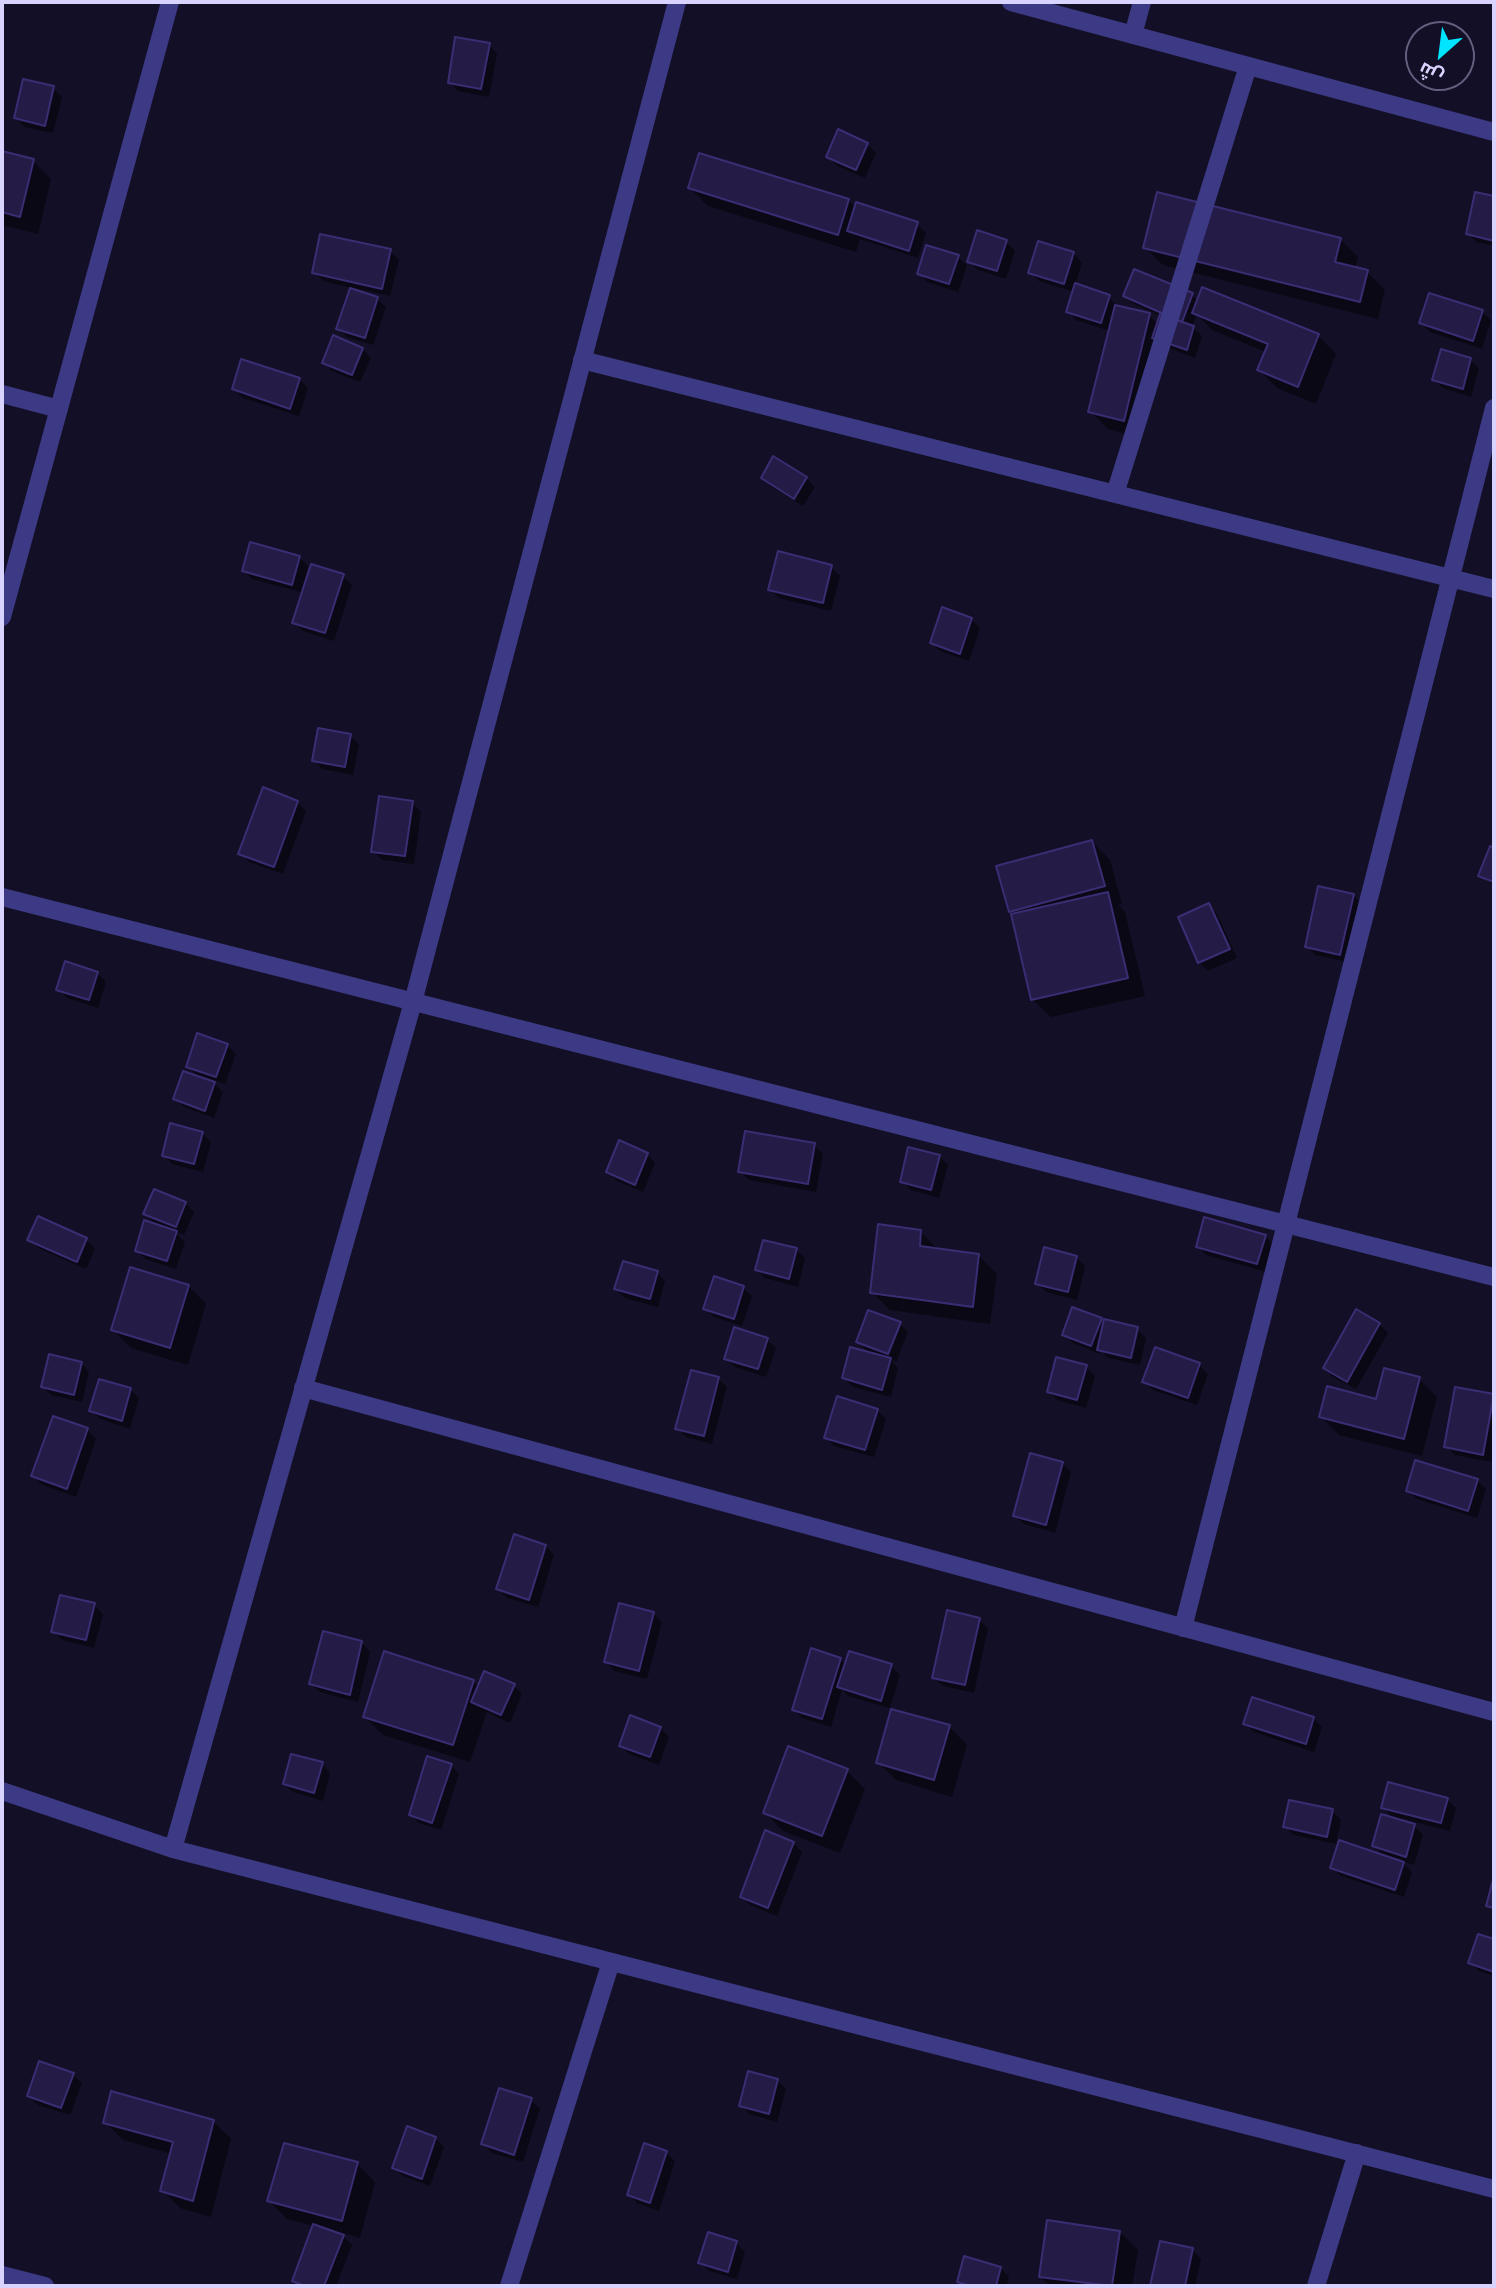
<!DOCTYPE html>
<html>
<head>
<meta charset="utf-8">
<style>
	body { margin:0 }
	#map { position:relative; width:1496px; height:2288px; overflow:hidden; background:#130f26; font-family:"Fira Sans Condensed",Cairo,sans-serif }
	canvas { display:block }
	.frame { position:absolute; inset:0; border:4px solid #d9d4ff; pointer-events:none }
	.north { position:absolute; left:1405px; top:21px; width:70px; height:70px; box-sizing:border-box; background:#130f26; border:2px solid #625e7d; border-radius:50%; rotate:208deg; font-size:19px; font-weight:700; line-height:28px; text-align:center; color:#d9d4ff }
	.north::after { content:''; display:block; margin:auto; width:24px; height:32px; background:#00e5ff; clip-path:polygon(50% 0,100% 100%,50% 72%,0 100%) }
</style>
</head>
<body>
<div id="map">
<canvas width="1496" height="2288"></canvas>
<div class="frame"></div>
<div class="north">ش</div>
</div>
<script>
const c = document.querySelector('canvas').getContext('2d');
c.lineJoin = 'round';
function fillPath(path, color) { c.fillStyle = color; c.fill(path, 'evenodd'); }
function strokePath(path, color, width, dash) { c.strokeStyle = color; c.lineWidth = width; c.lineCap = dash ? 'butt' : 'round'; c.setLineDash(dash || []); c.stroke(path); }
fillPath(new Path2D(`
	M489 45 497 54 489 97 458 91 450 83Z
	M53 88 62 97 53 133 25 127 16 118Z
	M867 144 876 153 865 178 837 166 828 157Z
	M2 153 33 161 51 179 38 234 2 225Z
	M690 188 848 200 856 208 917 224 926 233 918 258 860 239 856 252 708 206Z
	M1477 194 1494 198V246L1476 242 1468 233Z
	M1340 239 1358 257 1355 269 1367 272 1385 290 1378 319 1163 265 1145 247Z
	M1006 242 1015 251 1006 279 978 270 969 262Z
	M1039 243 1074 254 1082 263 1075 285 1109 297 1117 307 1149 315 1158 324 1161 316 1134 304 1125 296 1192 295 1198 301 1318 336 1336 354 1316 404 1277 388 1259 370 1266 352 1212 330 1197 315 1192 327 1202 336 1195 358 1164 346 1141 438 1108 429 1090 411 1110 331 1076 320 1068 311 1074 292 1039 281 1030 272Z
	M390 251 399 260 390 296 355 288 354 291 377 299 386 307 373 345 347 337 338 328 352 288 323 281 314 272Z
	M958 257 967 265 958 292 927 282 919 273Z
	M1482 312 1491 320 1482 349 1430 332 1421 323Z
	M362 349 371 358 360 382 332 371 324 363Z
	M1470 360 1479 368 1471 397 1443 388 1434 380Z
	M299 379 308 388 299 416 243 398 234 389Z
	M774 458 806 478 815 487 803 506 772 487 763 478Z
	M299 557 308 566 301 592 252 579 243 570Z
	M831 567 840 576 831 611 779 598 770 589Z
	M343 576 352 585 334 641 303 631 294 623Z
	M971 619 980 628 969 661 940 651 932 643Z
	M350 736 359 745 353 775 322 769 314 760Z
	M297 802 306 811 283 874 249 862 241 853Z
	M412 803 421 812 414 864 382 860 373 851Z
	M1092 842 1110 860 1122 904 1118 905 1125 912 1145 996 1051 1017 1032 999 1013 914 1010 911Z
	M1491 848 1494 849V886L1480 875Z
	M1353 895 1362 904 1348 962 1315 955 1307 946Z
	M1209 905 1217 914 1237 958 1208 971 1199 962Z
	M97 973 106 982 98 1008 67 998 58 989Z
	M227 1045 236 1054 225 1084 210 1079 223 1092 214 1118 184 1107 175 1098 201 1079 188 1066Z
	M202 1133 211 1142 203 1172 172 1164 164 1155Z
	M814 1145 823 1154 816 1192 749 1180 740 1171Z
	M647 1154 655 1163 643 1192 617 1181 608 1172Z
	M939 1156 948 1165 939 1198 911 1190 902 1181Z
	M185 1203 194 1212 184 1235 174 1231 185 1242 176 1269 145 1259 137 1250 159 1227 145 1214Z
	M920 1232 939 1250 979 1256 997 1274 990 1324 890 1310 872 1292Z
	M1265 1236 1274 1245 1266 1272 1206 1255 1198 1246Z
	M30 1239 86 1240 95 1249 86 1269 38 1248Z
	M796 1250 805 1258 798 1287 765 1278 757 1269Z
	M1076 1257 1085 1266 1077 1300 1046 1292 1037 1283Z
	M657 1273 665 1281 658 1307 625 1298 616 1289Z
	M188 1286 206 1304 188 1365 131 1348 113 1330Z
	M743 1288 752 1296 742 1326 714 1317 705 1308Z
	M1073 1309 1101 1320 1105 1323 1137 1329 1146 1338 1140 1365 1108 1358 1101 1351 1100 1354 1073 1343 1064 1334Z
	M900 1324 908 1332 896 1362 890 1359 898 1368 891 1397 853 1387 844 1378 870 1354 858 1342Z
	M1379 1324 1388 1333 1356 1389 1333 1377 1325 1368Z
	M767 1340 776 1348 766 1377 735 1367 726 1358Z
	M81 1363 89 1372 82 1402 51 1395 42 1386Z
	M1199 1365 1208 1374 1197 1405 1153 1390 1144 1381Z
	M1086 1367 1095 1376 1086 1408 1057 1400 1048 1391Z
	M718 1379 727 1387 712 1444 686 1437 677 1428Z
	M1419 1379 1437 1397 1422 1456 1339 1435 1321 1417 1377 1401Z
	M1457 1389 1494 1396V1448L1491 1462 1455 1455 1446 1446Z
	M130 1390 139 1398 130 1429 100 1419 91 1410Z
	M877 1410 886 1419 874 1457 834 1446 826 1437Z
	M54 1418 87 1430 96 1439 76 1497 42 1485 33 1476Z
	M1062 1463 1071 1472 1055 1533 1024 1524 1015 1516Z
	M1477 1480 1486 1489 1477 1518 1417 1499 1408 1490Z
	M546 1546 554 1555 538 1607 507 1598 498 1589Z
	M94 1605 103 1614 94 1648 62 1640 53 1631Z
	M653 1614 662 1622 647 1679 614 1671 606 1662Z
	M979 1620 988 1628 974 1693 943 1686 934 1677Z
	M362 1643 370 1652 358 1702 320 1692 311 1684Z
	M840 1659 846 1665 891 1666 900 1675 890 1708 848 1696 842 1690 831 1727 802 1718 794 1710Z
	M473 1681 479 1687 514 1686 522 1694 510 1723 487 1712 470 1762 383 1735 365 1717Z
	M1313 1718 1322 1727 1314 1752 1254 1732 1245 1723Z
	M949 1727 967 1745 952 1797 896 1780 878 1762Z
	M660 1728 669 1737 659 1765 629 1754 621 1745Z
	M322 1764 330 1773 323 1801 293 1792 284 1784Z
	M451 1765 459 1774 441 1830 419 1823 411 1815Z
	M847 1771 865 1789 840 1853 783 1831 765 1813Z
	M1447 1799 1456 1808 1450 1831 1403 1819 1402 1822 1414 1826 1423 1835 1414 1865 1401 1861 1412 1872 1404 1897 1341 1876 1332 1868 1385 1857 1374 1846 1396 1820 1383 1808Z
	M1332 1811 1341 1820 1336 1844 1294 1835 1285 1827Z
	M793 1843 802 1852 777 1916 750 1905 742 1897Z
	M1479 1936 1494 1941V1976L1479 1971 1470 1962Z
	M73 2075 82 2083 70 2115 38 2105 29 2096Z
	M778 2081 786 2089 777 2122 749 2114 741 2105Z
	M531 2100 540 2109 523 2162 492 2153 483 2144Z
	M213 2121 231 2139 211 2217 180 2208 162 2190 172 2154 123 2140 105 2122Z
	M435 2138 444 2147 430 2186 403 2176 394 2168Z
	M666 2153 675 2161 659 2211 637 2203 629 2194Z
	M357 2164 375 2182 360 2238 339 2232 352 2245 336 2286H299L294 2281 314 2226 287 2219 269 2201Z
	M1120 2232 1138 2250 1132 2286H1050L1040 2277Z
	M736 2243 745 2252 737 2279 709 2271 700 2262Z
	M1162 2243 1192 2250 1201 2259 1195 2286H1152Z
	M1000 2268 1009 2277 1006 2286H963L959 2281Z`), '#0007');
const building = new Path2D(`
	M455 37 490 43 481 89 448 83Z
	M23 79 54 86 45 126 14 118Z
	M838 129 868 143 856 170 826 157Z
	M2 151 34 159 20 217 2 212Z
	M699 153 849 199 838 235 688 188Z
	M1157 192 1341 238 1335 262 1368 270 1360 302 1143 248Z
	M1475 192 1494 196V241L1466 234Z
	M856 202 918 222 909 251 847 231Z
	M977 230 1007 240 997 271 967 262Z
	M320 234 391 249 382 289 312 273Z
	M1038 241 1074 252 1064 284 1028 273Z
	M926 245 959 255 949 284 917 274Z
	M1134 269 1193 293 1182 322 1123 296Z
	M1075 283 1110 295 1101 323 1066 312Z
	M1202 287 1319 334 1298 387 1257 370 1268 344 1192 313Z
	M350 288 378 297 365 338 336 329Z
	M1429 293 1483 310 1473 341 1419 323Z
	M1115 305 1150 313 1124 421 1088 412Z
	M1160 314 1194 326 1187 350 1152 338Z
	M333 335 363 348 352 375 322 363Z
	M1441 349 1471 358 1463 389 1432 380Z
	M241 359 300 378 290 409 232 389Z
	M773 456 807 477 794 499 761 478Z
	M250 542 300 556 292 585 242 571Z
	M778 551 832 565 823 603 768 590Z
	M311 564 344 574 325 633 292 623Z
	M942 607 972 618 960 654 930 643Z
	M318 728 351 734 345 767 312 761Z
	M263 787 298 801 274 867 238 854Z
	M379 796 413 801 405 856 371 852Z
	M1092 840 1105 886 1009 912 996 866Z
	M1490 846 1494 848V882L1478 876Z
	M1318 886 1354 894 1340 955 1305 947Z
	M1108 892 1128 978 1031 1000 1011 914Z
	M1209 903 1230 949 1198 963 1178 917Z
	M65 961 98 972 89 1000 56 990Z
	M197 1033 228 1044 216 1077 186 1067Z
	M183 1071 215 1082 205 1111 173 1099Z
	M170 1123 203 1132 194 1164 162 1156Z
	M745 1131 815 1143 808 1184 738 1172Z
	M619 1140 648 1153 635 1185 606 1172Z
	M908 1147 940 1155 931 1190 900 1182Z
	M154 1189 186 1202 176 1227 143 1214Z
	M38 1216 87 1238 77 1262 27 1240Z
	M1204 1217 1266 1235 1257 1264 1196 1247Z
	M144 1220 177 1231 167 1261 135 1251Z
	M878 1224 921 1230 920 1246 979 1254 973 1307 870 1293Z
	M763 1240 797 1248 789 1279 755 1270Z
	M1044 1247 1077 1256 1068 1292 1035 1284Z
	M623 1261 658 1271 650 1299 614 1289Z
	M130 1267 189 1285 170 1348 111 1330Z
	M714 1276 744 1286 734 1319 703 1309Z
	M1072 1307 1102 1318 1091 1346 1062 1335Z
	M1356 1309 1380 1323 1347 1382 1323 1368Z
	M868 1310 901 1322 888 1354 856 1342Z
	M1104 1319 1138 1327 1131 1358 1097 1350Z
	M734 1327 768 1338 758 1369 724 1359Z
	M850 1347 891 1358 882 1390 842 1378Z
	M1155 1347 1200 1363 1188 1398 1142 1382Z
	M49 1354 82 1362 74 1395 41 1387Z
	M1056 1357 1087 1365 1077 1400 1047 1392Z
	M1384 1368 1420 1377 1404 1439 1319 1417 1327 1386 1376 1399Z
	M691 1370 719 1377 704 1436 675 1429Z
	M99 1379 131 1388 122 1421 89 1411Z
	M1455 1387 1494 1394 1483 1455 1444 1447Z
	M837 1396 878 1409 865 1450 824 1438Z
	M53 1416 88 1428 67 1489 31 1476Z
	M1030 1453 1063 1462 1046 1525 1013 1516Z
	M1415 1460 1478 1479 1468 1511 1406 1491Z
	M514 1534 546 1545 529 1600 496 1589Z
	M60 1595 95 1603 86 1640 51 1632Z
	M619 1603 654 1612 639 1671 604 1662Z
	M947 1610 980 1618 965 1685 932 1678Z
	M323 1631 362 1641 350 1695 309 1684Z
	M811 1648 841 1658 822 1719 792 1710Z
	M384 1651 474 1680 453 1745 363 1717Z
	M849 1651 892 1664 881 1701 837 1687Z
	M484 1671 515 1684 501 1715 471 1702Z
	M1252 1697 1314 1717 1306 1744 1243 1724Z
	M891 1709 950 1725 934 1780 876 1763Z
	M630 1715 661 1727 650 1757 619 1746Z
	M788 1746 848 1769 822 1836 763 1813Z
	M291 1754 323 1762 314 1793 283 1784Z
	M427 1756 452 1764 432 1823 409 1815Z
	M1388 1782 1448 1798 1441 1823 1381 1808Z
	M1289 1800 1333 1809 1327 1837 1283 1827Z
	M1381 1814 1415 1824 1406 1857 1372 1846Z
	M765 1830 794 1842 768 1908 740 1897Z
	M1339 1840 1404 1862 1395 1890 1330 1868Z
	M1494 1876V1908L1486 1906Z
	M1478 1934 1494 1939V1972L1468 1963Z
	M39 2061 74 2073 61 2108 27 2096Z
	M748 2071 778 2079 769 2114 739 2106Z
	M499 2088 532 2098 514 2155 481 2144Z
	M111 2091 214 2120 193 2201 160 2191 173 2142 103 2123Z
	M407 2126 436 2137 422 2179 392 2168Z
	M284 2143 358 2162 342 2221 267 2201Z
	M644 2143 667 2151 650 2203 627 2195Z
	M1047 2220 1120 2231 1112 2286 1039 2277Z
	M313 2224 344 2235 324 2286H305L292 2281Z
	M708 2232 737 2241 728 2272 698 2263Z
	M1160 2241 1193 2248 1185 2286H1150Z
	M964 2256 1001 2267 996 2286H971L957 2282Z`);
fillPath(building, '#241b47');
strokePath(building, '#3b2d73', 2);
strokePath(new Path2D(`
	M1011 2 1494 132
	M1133 35 1142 2
	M582 360 1494 589
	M2 394 59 409
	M1115 494 1248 66
	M2 617 170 2
	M2 897 1494 1277
	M303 1388 1494 1712
	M1183 1628 1494 408
	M2 1791 173 1849 1494 2189
	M173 1849 413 1002 677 2
	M2 2275 45 2286
	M509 2286 611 1962
	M1316 2286 1357 2153`), '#3d3a85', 18);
</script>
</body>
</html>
